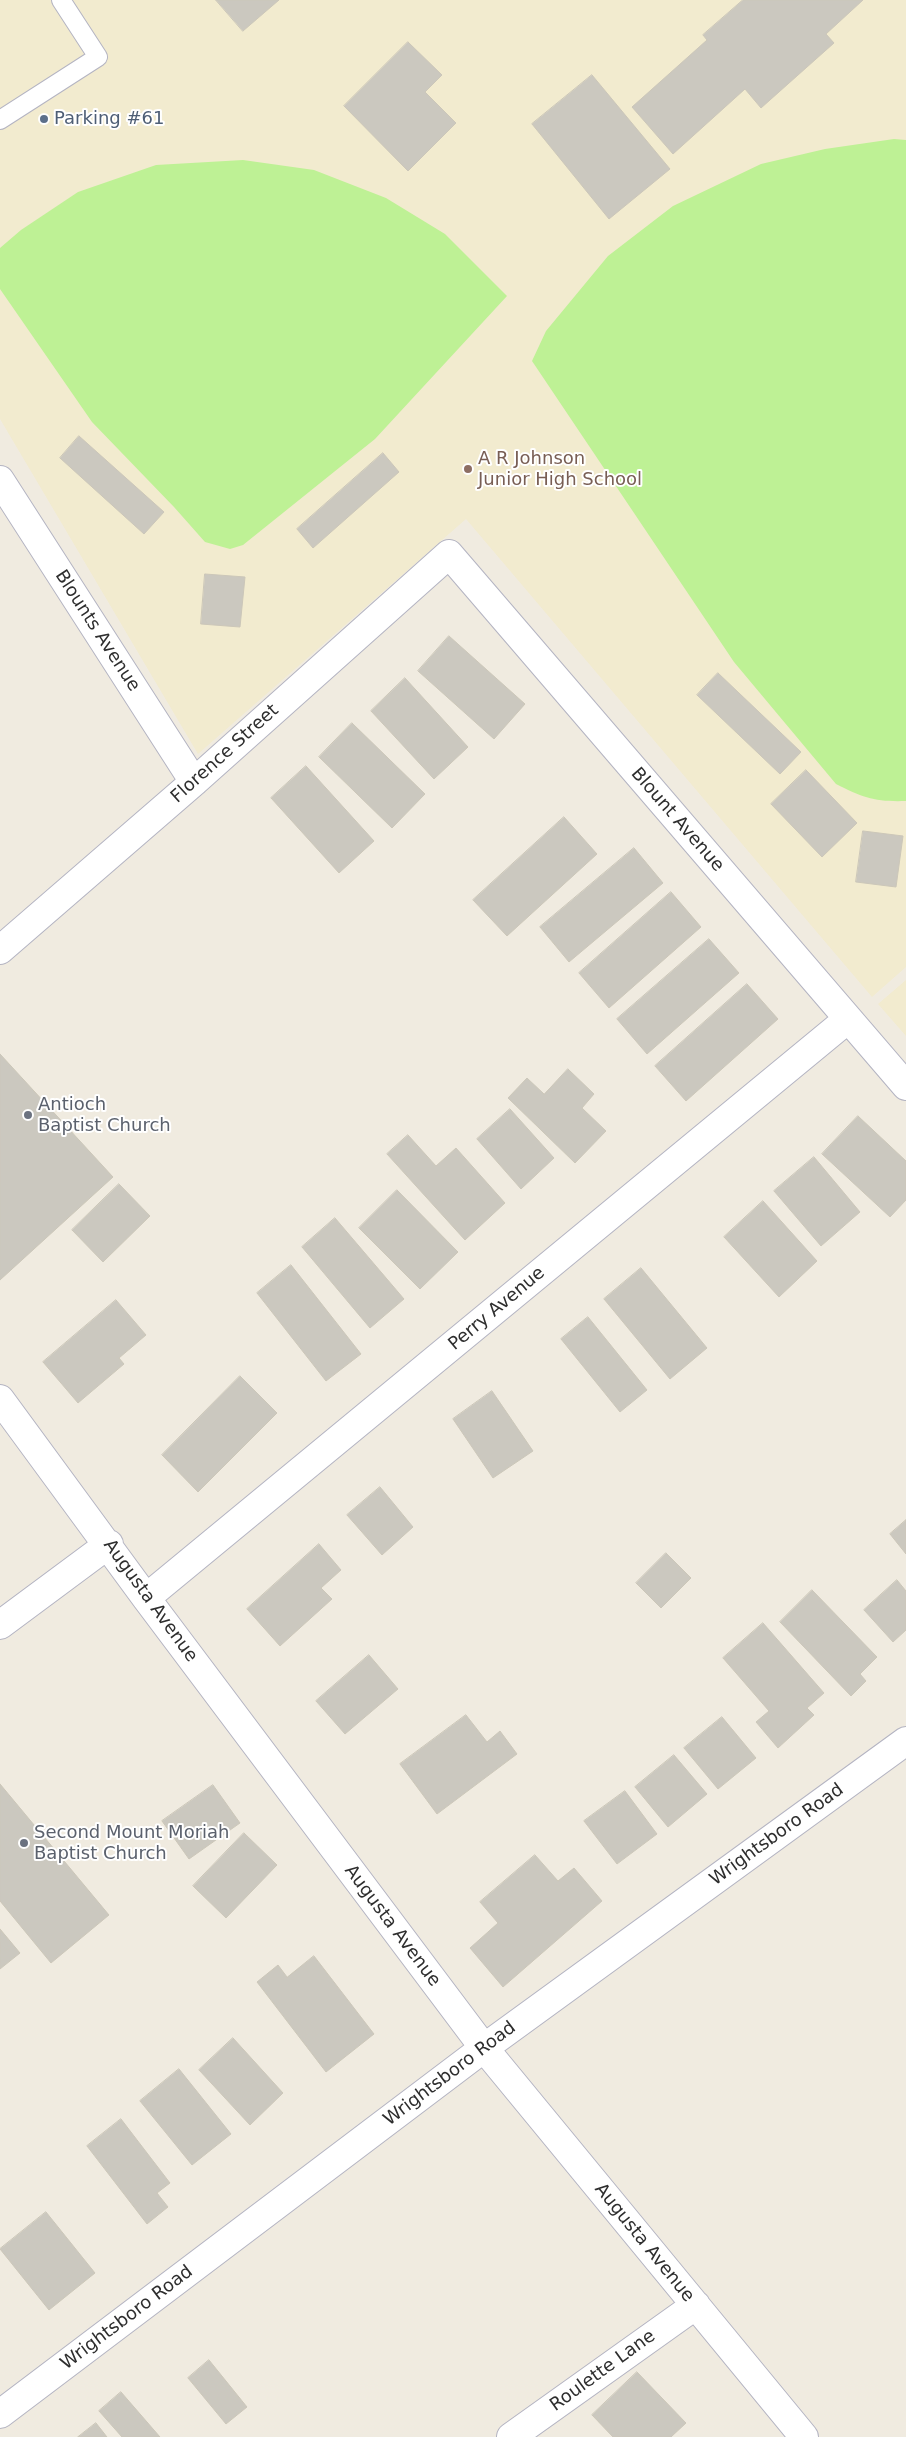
<!DOCTYPE html>
<html>
<head>
<meta charset="utf-8">
<style>
	body { margin:0 }
	canvas { display:block; background:#f0ebe0 }
</style>
</head>
<body>
<canvas width="906" height="2437"></canvas>
<script>
const c = document.querySelector('canvas').getContext('2d');
c.lineJoin = 'round';
function fillPath(path, color) { c.fillStyle = color; c.fill(path, 'evenodd'); }
function strokePath(path, color, width, dash) { c.strokeStyle = color; c.lineWidth = width; c.lineCap = dash ? 'butt' : 'round'; c.setLineDash(dash || []); c.stroke(path); }
function label(font, color, halo, rows, align = 'center') {
  c.font = font + ' "DejaVu Sans",sans-serif'; c.lineWidth = 4; c.setLineDash([]); c.textBaseline = 'middle'; c.strokeStyle = halo; c.fillStyle = color; for (const [text, x, y, turn = 0] of rows) {
    c.save(); c.translate(x, y); c.rotate((+turn || 0) * Math.PI / 180); c.textAlign = isNaN(turn) ? turn : align; if (halo) c.strokeText(text, 0, 0); c.fillText(text, 0, 0); c.restore();
  }
}
fillPath(new Path2D(`
	M0 0H906V967L872 997 466 519 198 754 0 419Z
	M906 980V1036L878 1004Z`), '#f2ebcf');
fillPath(new Path2D(`
	M894 139 906 140V801C876 802 863 798 836 784L734 662 532 361 546 331 608 256 673 206 761 164 825 149Z
	M243 160 314 170 386 198 445 234 507 296 375 439 243 545 230 549 205 542 174 507 92 422 0 289V248L21 230 78 192 156 165Z`), '#bef195');
const building = new Path2D(`
	M216 0H279L243 31Z
	M743 0H863L826 34 834 43 761 108 745 89 673 154 632 107 707 40 703 35Z
	M408 42 442 75 425 92 456 123 408 171 344 106Z
	M592 75 670 169 609 219 532 124Z
	M79 436 164 512 144 534 60 458Z
	M383 453 399 472 313 548 297 529Z
	M205 574 245 577 240 627 201 624Z
	M449 636 525 704 494 739 418 671Z
	M718 673 801 752 780 774 697 695Z
	M405 678 468 747 434 779 371 711Z
	M352 723 425 794 392 828 319 757Z
	M306 766 374 841 339 873 271 798Z
	M806 770 857 823 822 857 771 804Z
	M564 817 597 854 507 936 473 900Z
	M863 831 903 836 896 887 856 882Z
	M634 848 663 883 569 962 540 927Z
	M671 892 701 927 609 1008 579 973Z
	M709 939 739 973 647 1054 617 1019Z
	M747 984 778 1019 686 1101 655 1066Z
	M0 1054 113 1177 0 1280Z
	M568 1069 594 1094 582 1108 606 1131 575 1163 508 1098 527 1078 544 1094Z
	M510 1109 554 1158 521 1189 477 1139Z
	M858 1116 906 1161V1200L890 1217 822 1154Z
	M408 1135 436 1166 456 1148 505 1203 465 1240 387 1154Z
	M814 1157 860 1212 821 1246 774 1191Z
	M119 1184 150 1216 103 1262 72 1230Z
	M397 1190 458 1252 420 1289 359 1228Z
	M763 1201 817 1261 779 1297 724 1237Z
	M335 1218 404 1299 370 1328 302 1247Z
	M291 1265 361 1354 326 1381 257 1293Z
	M641 1268 707 1348 670 1379 604 1299Z
	M116 1300 146 1335 119 1358 124 1364 78 1403 43 1362Z
	M588 1317 647 1390 620 1412 561 1339Z
	M240 1376 277 1413 198 1492 162 1455Z
	M492 1391 533 1451 493 1478 453 1419Z
	M380 1487 413 1527 382 1555 347 1515Z
	M906 1520V1554L890 1534Z
	M319 1544 341 1570 321 1588 332 1599 280 1646 247 1609Z
	M666 1553 691 1578 661 1608 636 1583Z
	M897 1580 906 1591V1630L893 1642 864 1610Z
	M812 1590 877 1657 860 1674 866 1681 851 1696 780 1622Z
	M763 1623 824 1693 807 1708 814 1715 778 1748 756 1722 769 1711 723 1658Z
	M369 1655 398 1689 345 1734 316 1701Z
	M466 1715 487 1742 500 1731 517 1754 437 1814 400 1764Z
	M722 1717 756 1758 718 1789 684 1748Z
	M674 1755 707 1794 668 1827 635 1787Z
	M0 1784 109 1915 51 1963 0 1901Z
	M213 1785 240 1823 189 1859 162 1821Z
	M625 1791 657 1834 617 1864 584 1821Z
	M244 1833 277 1865 226 1918 193 1886Z
	M535 1855 558 1881 574 1868 602 1901 503 1987 470 1948 498 1923 480 1902Z
	M0 1929 20 1953 0 1969Z
	M314 1956 374 2034 326 2072 257 1982 278 1965 287 1977Z
	M233 2038 283 2093 250 2125 199 2070Z
	M179 2069 231 2134 192 2165 140 2101Z
	M121 2119 170 2183 157 2193 168 2207 147 2224 87 2146Z
	M46 2212 95 2273 49 2310 0 2249Z
	M209 2360 247 2407 226 2424 188 2378Z
	M637 2372 686 2423 671 2437H613L592 2415Z
	M121 2392 160 2437H122L99 2411Z
	M96 2423 107 2437H78Z`);
fillPath(building, '#cbc8bf');
strokePath(building, '#ccc7b9', 1);
const service = new Path2D(`
	M0 120 98 57 61 0`);
const minor = new Path2D(`
	M0 480 194 782
	M0 950 194 782 449 554 906 1086
	M0 1399 146 1598 484 2048 804 2437
	M146 1598 848 1019
	M0 1625 109 1544
	M511 2437 696 2305`);
const tertiary = new Path2D(`
	M0 2414 484 2048 906 1741`);
strokePath(service, '#b4b4c2', 20);
strokePath(minor, '#b4b4c2', 30);
strokePath(tertiary, '#b4b4c2', 30);
strokePath(service, '#fff', 18);
strokePath(minor, '#fff', 28);
strokePath(tertiary, '#fff', 28);
for (const [x, y, r, color] of [
	[44,119,5,"#5c6f8a"],
	[468,469,5,"#8d6e63"],
	[28,1115,5,"#6b7280"],
	[24,1843,5,"#6b7280"]
]) { const dot = new Path2D(); dot.arc(x, y, r, 0, 2 * Math.PI); c.fillStyle = color; c.fill(dot); strokePath(dot, '#fff', 2); }
label('18px', '#4e5e75', '#fff', [
	["Parking #61",54,119]
], 'left');
label('18px', '#785e54', '#fff', [
	["A R Johnson",478,459],
	["Junior High School",478,480]
], 'left');
label('18px', '#2e2e2e', '#fff', [
	["Blounts Avenue",97,631,57],
	["Florence Street",225,754,-42],
	["Blount Avenue",677,820,49],
	["Perry Avenue",497,1309,-40],
	["Augusta Avenue",150,1601,54],
	["Wrightsboro Road",777,1835,-36],
	["Augusta Avenue",392,1926,53],
	["Wrightsboro Road",450,2074,-37],
	["Augusta Avenue",644,2243,51],
	["Wrightsboro Road",127,2318,-37],
	["Roulette Lane",603,2371,-36]
]);
label('18px', '#5b616d', '#fff', [
	["Antioch",38,1105],
	["Baptist Church",38,1126],
	["Second Mount Moriah",34,1833],
	["Baptist Church",34,1854]
], 'left');
</script>
</body>
</html>
